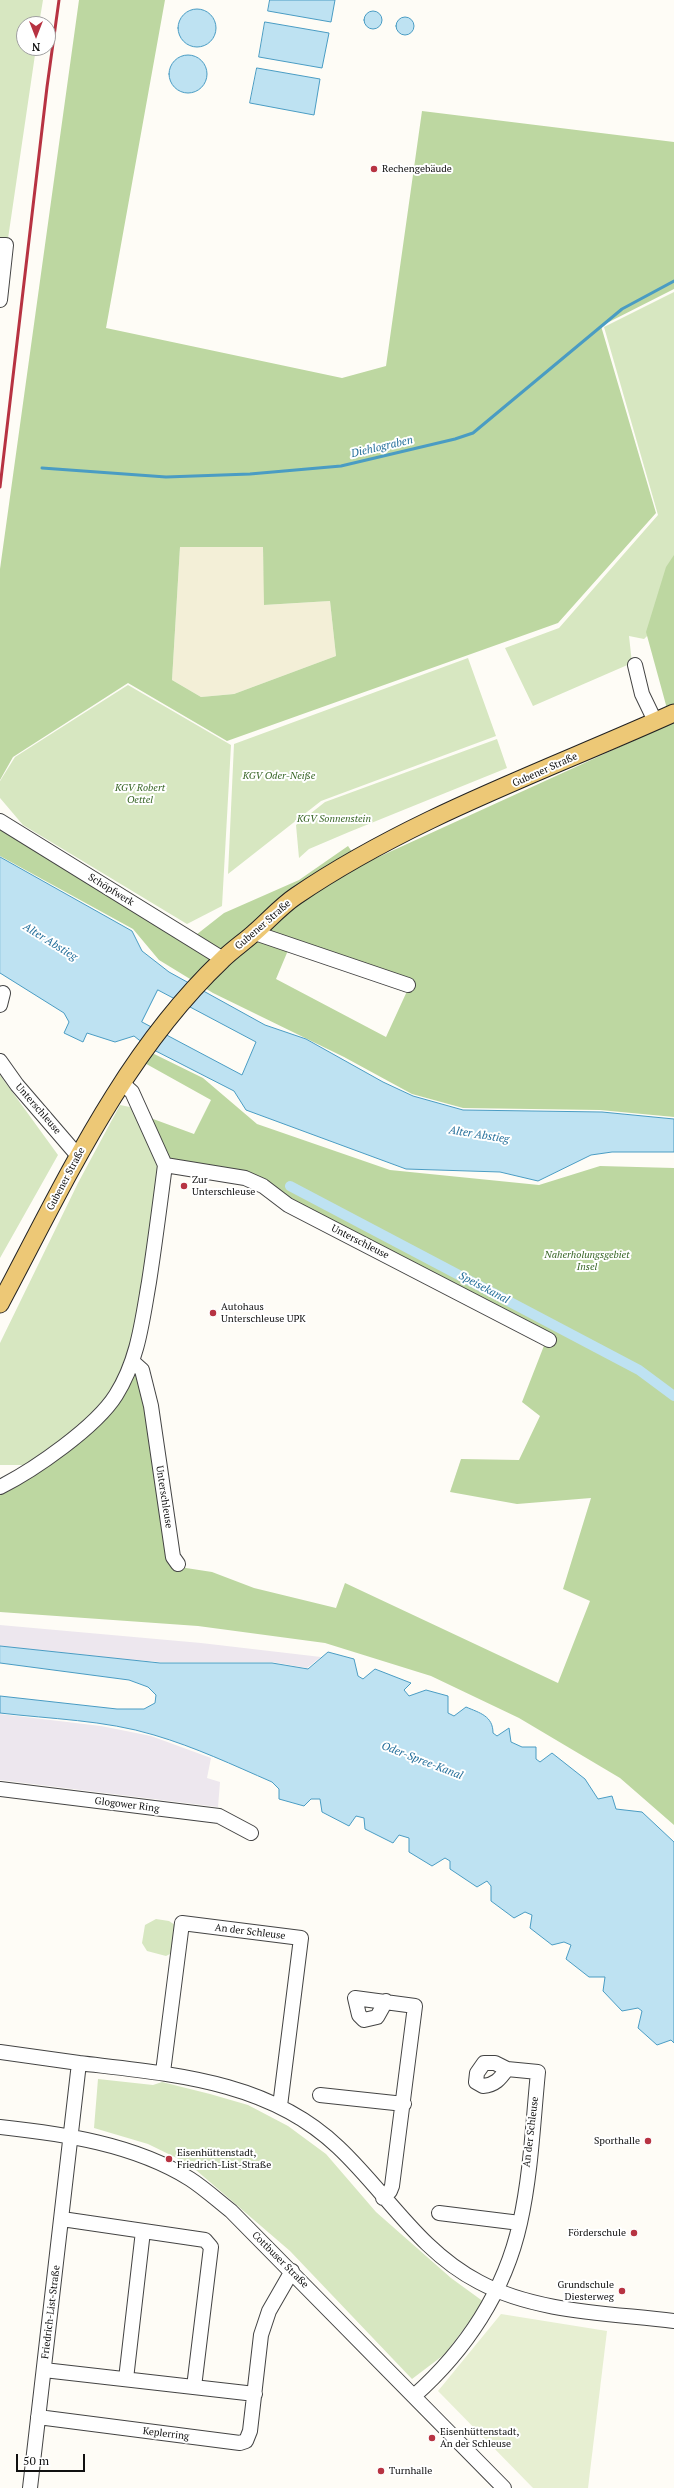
<!DOCTYPE html>
<html>
<head>
<meta charset="utf-8">
<style>
	body { margin:0 }
	#map { position:relative; width:674px; height:2488px; overflow:hidden; background:#fefcf6; font-family:"PT Serif",serif }
	canvas { display:block }
	.north { position:absolute; left:16px; top:16px; width:40px; height:40px; box-sizing:border-box; background:#fff; border:1px solid #a0a0a0; border-radius:50%; rotate:180deg; font-size:11px; font-weight:700; line-height:16px; text-align:center; color:#111 }
	.north::after { content:''; display:block; margin:auto; width:14px; height:18px; background:#b73342; clip-path:polygon(50% 0,100% 100%,50% 72%,0 100%) }
	.scale { position:absolute; left:16px; top:2454px; width:69px; height:18px; box-sizing:border-box; border:2px solid #111; border-top:0; padding-left:5px; font-size:12px; line-height:14px; white-space:nowrap; color:#111; -webkit-text-stroke:3px #fff; paint-order:stroke }
</style>
</head>
<body>
<div id="map">
<canvas width="674" height="2488"></canvas>
<div class="north">N</div>
<div class="scale">50 m</div>
</div>
<script>
const c = document.querySelector('canvas').getContext('2d');
c.lineJoin = 'round';
function fillPath(path, color) { c.fillStyle = color; c.fill(path, 'evenodd'); }
function strokePath(path, color, width, dash) { c.strokeStyle = color; c.lineWidth = width; c.lineCap = dash ? 'butt' : 'round'; c.setLineDash(dash || []); c.stroke(path); }
function label(font, color, halo, rows, align = 'center') {
  c.font = font + ' "PT Serif",serif'; c.lineWidth = 4; c.setLineDash([]); c.textBaseline = 'middle'; c.strokeStyle = halo; c.fillStyle = color; for (const [text, x, y, turn = 0] of rows) {
    c.save(); c.translate(x, y); c.rotate((+turn || 0) * Math.PI / 180); c.textAlign = isNaN(turn) ? turn : align; if (halo) c.strokeText(text, 0, 0); c.fillText(text, 0, 0); c.restore();
  }
}
fillPath(new Path2D(`
	M0 1625 201 1643 321 1657 307 1668 272 1662H160L121 1659 0 1646Z
	M0 1714 101 1726 151 1736 211 1758 207 1778 220 1782 218 1807 0 1780Z`), '#ede7ee');
fillPath(new Path2D(`
	M180 547H263L265 605 330 601 336 656 234 694 201 697 172 680Z`), '#f3efd7');
fillPath(new Path2D(`
	M0 0H43L39 24H24V48H36L0 293Z
	M674 292V610L644 639 629 636 632 663 533 706 505 648 559 628 658 515 604 327Z
	M468 658 496 736 321 801 228 874 234 744Z
	M128 685 231 745 222 906 187 924 23 825 0 798V781L15 757Z
	M497 739 507 768 349 832 309 849 299 858 296 825 325 802Z
	M0 1075 58 1155 0 1258Z
	M120 1105 130 1107 162 1165 153 1245 123 1378 88 1422 28 1465H0V1343L78 1183Z
	M156 1919 169 1921 175 1925 172 1953 166 1956 147 1951 142 1943 145 1925Z
	M98 2079 153 2085 162 2082 210 2094 248 2105 288 2126 326 2154 376 2212 451 2278 484 2302 445 2354 412 2379 290 2251 189 2164 148 2144 94 2128Z`), '#d7e7c1');
fillPath(new Path2D(`
	M79 0H165L106 328 342 378 386 366 422 111 674 142V289L601 326 656 513 558 623 227 741 128 683 13 757 0 780V569ZM180 547H263L264 605 330 601 336 656 234 694 201 697 172 680Z
	M674 555V1117L600 1110 463 1108 412 1094 344 1057 213 993 159 960 133 929 0 856V828L187 942 224 913 299 880 348 846 361 865 661 728 666 705 646 632 666 567ZM289 948 408 989 386 1037 276 979Z
	M148 1051 203 1078 257 1124 390 1170 539 1185 600 1166 674 1168V1825L620 1778 519 1718 431 1676 325 1643 198 1626 0 1612V1491L92 1427 134 1365 140 1371 173 1563 186 1568 212 1572 254 1588 336 1608 345 1583 558 1683 590 1601 563 1589 591 1498 517 1504 450 1492 461 1459 519 1460 540 1416 522 1402 547 1338 265 1184 167 1163 145 1116 194 1134 211 1100 141 1061Z`), '#bdd7a1');
fillPath(new Path2D(`
	M501 2314 607 2331 588 2488H533L438 2391Z`), '#e7efd2');
const water = new Path2D(`
	M270 0H335L331 22 268 11Z
	M178 28a19 19 0 1 1 38 0a19 19 0 1 1-38 0Z
	M364 20a9 9 0 1 1 18 0a9 9 0 1 1-18 0Z
	M396 26a9 9 0 1 1 18 0a9 9 0 1 1-18 0Z
	M265 22 329 33 322 68 259 57Z
	M169 74a19 19 0 1 1 38 0a19 19 0 1 1-38 0Z
	M257 68 320 79 314 115 250 103Z
	M0 857 132 931 142 951 169 972 265 1025 306 1039 383 1082 413 1096 463 1110 602 1112 674 1119V1152H612L591 1155 538 1181 500 1172 406 1169 246 1110 234 1091 148 1047 134 1036 115 1042 87 1033 83 1042 64 1033 69 1022 64 1013 0 973ZM158 990 256 1042 242 1075 142 1022Z
	M0 1646 160 1663H272L308 1669 328 1652 354 1659 358 1676 363 1679 375 1669 411 1683 404 1690 409 1696 426 1690 448 1696V1713L454 1716 466 1707C480 1713 493 1716 493 1733L497 1736 509 1728 511 1742 522 1747H536V1759L540 1762 552 1753 585 1779 598 1799 612 1796 616 1809 642 1812 674 1842V2043L671 2040 657 2045 638 2028 642 2011 638 2008 622 2011 603 1991 605 1977H589L566 1959 571 1945 564 1942 552 1945 530 1928 532 1915 525 1912 514 1918 491 1901V1886L487 1881 477 1887 450 1869V1861L445 1858 432 1866 409 1852V1838L399 1835 393 1843 365 1829 364 1818 356 1816 349 1826 322 1812 320 1799H311L304 1806 279 1799V1789L272 1782C233 1765 195 1747 154 1735 105 1720 50 1719 0 1713V1696L117 1709H144L155 1703 156 1695 148 1687 129 1680 0 1663Z`);
fillPath(water, '#bee2f2');
strokePath(water, '#4a9cc3', 1);
strokePath(new Path2D(`
	M42 468 166 477 250 474 341 466 455 439 473 433 622 309 674 281`), '#4a9cc3', 3);
strokePath(new Path2D(`
	M290 1186 639 1370 674 1396`), '#bee2f2', 10);
const minor = new Path2D(`
	M0 245H6L0 300
	M635 665 642 694 655 721
	M0 821 223 959
	M255 933 408 985
	M0 1005 3 993
	M0 1061 17 1085 79 1157
	M122 1083 132 1092 165 1165 245 1178 263 1186 288 1205 549 1340
	M133 1362 142 1370 151 1406 173 1557 178 1564
	M0 1487C34 1470 96 1427 116 1395 138 1360 142 1322 149 1282 155 1243 160 1204 165 1165
	M0 1789 219 1816 251 1833
	M0 2052 79 2063 30 2488
	M79 2063C170 2074 268 2080 338 2147 386 2192 419 2251 479 2282 537 2313 610 2313 674 2321
	M163 2072 182 1923 301 1938 280 2106
	M320 2095 404 2104
	M0 2127C64 2134 134 2144 190 2179 204 2188 217 2200 231 2211L504 2488
	M383 2198 390 2191 392 2186 415 2006 355 1998 359 2015 364 2020 377 2017 386 2001
	M439 2213 520 2223
	M62 2219 205 2240 211 2247 194 2387
	M44 2370 255 2394
	M126 2379 143 2231
	M414 2396C466 2350 505 2291 520 2223 531 2174 533 2122 538 2072L507 2069 495 2063H484L477 2073 476 2082 483 2086C495 2085 500 2079 507 2069
	M38 2417 240 2443 246 2441 250 2431 261 2335 269 2311 292 2271`);
const major = new Path2D(`
	M0 1304C64 1184 122 1055 222 960 232 950 244 942 254 933 268 921 281 906 296 896 410 818 548 770 674 713`);
strokePath(minor, '#444', 16);
strokePath(major, '#222', 19);
strokePath(minor, '#fff', 14);
strokePath(major, '#edc876', 17);
strokePath(new Path2D(`
	M0 487 47 87 59 0`), '#b73342', 3);
for (const [x, y, r, color] of [
	[374,169,4,"#b73342"],
	[184,1186,4,"#b73342"],
	[213,1313,4,"#b73342"],
	[648,2141,4,"#b73342"],
	[169,2159,4,"#b73342"],
	[634,2233,4,"#b73342"],
	[622,2291,4,"#b73342"],
	[432,2438,4,"#b73342"],
	[381,2471,4,"#b73342"]
]) { const dot = new Path2D(); dot.arc(x, y, r, 0, 2 * Math.PI); c.fillStyle = color; c.fill(dot); strokePath(dot, '#fff', 1.5); }
label('10px', '#111', '#fff', [
	["Rechengebäude",382,169],
	["Zur",192,1180],
	["Unterschleuse",192,1192],
	["Autohaus",221,1307],
	["Unterschleuse UPK",221,1319],
	["Sporthalle",640,2141,"right"],
	["Eisenhüttenstadt,",177,2153],
	["Friedrich-List-Straße",177,2165],
	["Förderschule",626,2233,"right"],
	["Grundschule",614,2285,"right"],
	["Diesterweg",614,2297,"right"],
	["Eisenhüttenstadt,",440,2432],
	["An der Schleuse",440,2444],
	["Turnhalle",389,2471]
], 'left');
label('10px', '#111', '#fff', [
	["Gubener Straße",545,770,-24],
	["Schöpfwerk",111,890,32],
	["Gubener Straße",263,925,-41],
	["Unterschleuse",38,1109,49],
	["Gubener Straße",66,1179,-62],
	["Unterschleuse",360,1242,27],
	["Unterschleuse",164,1497,81],
	["Glogower Ring",127,1805,7],
	["An der Schleuse",250,1932,7],
	["An der Schleuse",531,2132,-83],
	["Cottbuser Straße",280,2260,45],
	["Friedrich-List-Straße",51,2312,-83],
	["Keplerring",166,2434,7]
]);
label('italic 10px', '#376525', '#fff', [
	["KGV Oder-Neiße",279,776],
	["KGV Robert",140,788],
	["Oettel",140,800],
	["KGV Sonnenstein",334,819],
	["Naherholungsgebiet",587,1255],
	["Insel",587,1267]
]);
label('italic 11px', '#236e9a', '#fff', [
	["Diehlograben",382,447,-13],
	["Alter Abstieg",50,942,32],
	["Alter Abstieg",479,1135,9],
	["Speisekanal",484,1288,28],
	["Oder-Spree-Kanal",422,1761,21]
]);
</script>
</body>
</html>
